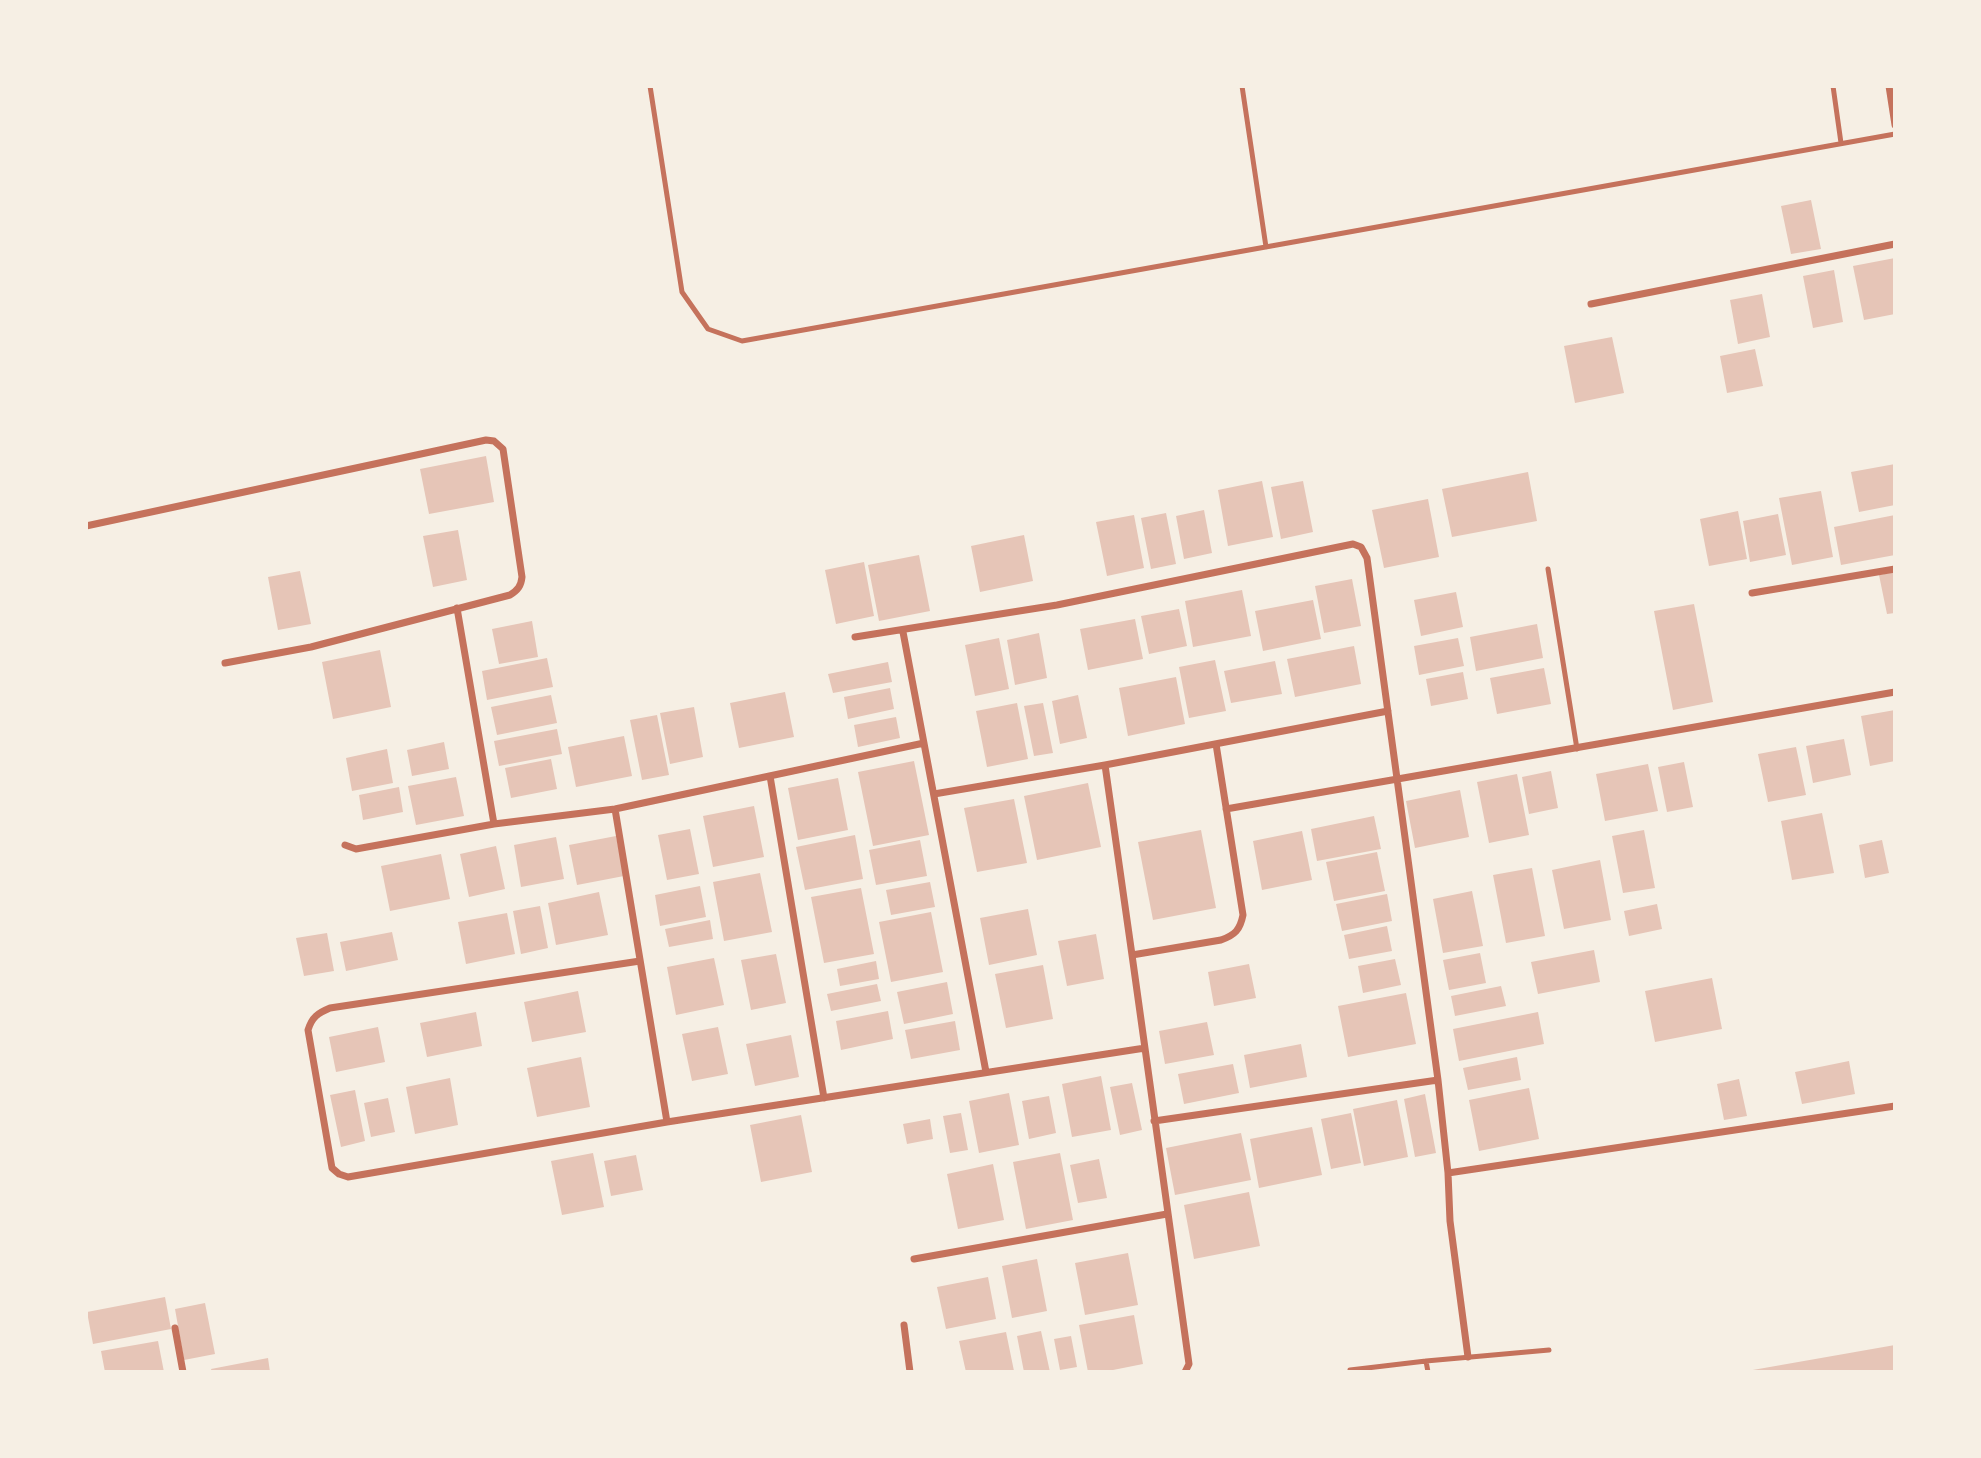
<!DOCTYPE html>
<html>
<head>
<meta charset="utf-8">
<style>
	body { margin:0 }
	#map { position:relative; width:1981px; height:1458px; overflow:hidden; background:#f6efe4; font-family:"Sofia Sans Condensed",sans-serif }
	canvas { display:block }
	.frame { position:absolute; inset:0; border:88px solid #f6efe4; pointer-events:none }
</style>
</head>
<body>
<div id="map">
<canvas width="1981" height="1458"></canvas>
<div class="frame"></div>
</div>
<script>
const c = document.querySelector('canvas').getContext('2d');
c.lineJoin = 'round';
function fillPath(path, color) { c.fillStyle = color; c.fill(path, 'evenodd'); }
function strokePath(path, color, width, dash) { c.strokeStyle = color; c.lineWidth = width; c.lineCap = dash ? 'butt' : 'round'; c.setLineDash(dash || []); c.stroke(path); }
fillPath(new Path2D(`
	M1811 200 1821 249 1791 254 1781 206Z
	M1895 258V314L1864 320 1853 266Z
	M1834 270 1843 322 1813 328 1803 276Z
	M1762 294 1770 337 1738 344 1730 300Z
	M1612 337 1624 393 1575 403 1564 346Z
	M1755 349 1763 386 1727 393 1720 356Z
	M486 456 494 502 429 514 420 469Z
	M1895 464V505L1859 512 1851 472Z
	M1528 472 1537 521 1452 537 1442 489Z
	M1262 481 1273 537 1228 546 1218 490Z
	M1303 481 1313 532 1281 539 1271 487Z
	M1821 491 1833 557 1792 565 1779 498Z
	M1428 499 1439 557 1384 568 1372 510Z
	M1204 510 1212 553 1184 559 1176 516Z
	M1738 511 1747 559 1709 566 1700 519Z
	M1166 513 1176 564 1151 569 1141 518Z
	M1778 514 1786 555 1750 562 1743 521Z
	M1134 515 1144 568 1107 576 1096 522Z
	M1895 515V555L1841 565 1834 527Z
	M458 530 467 580 433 587 423 536Z
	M1024 535 1033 581 980 592 971 546Z
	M919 555 930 611 879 621 868 565Z
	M864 562 874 616 836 624 825 570Z
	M300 571 311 624 278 630 268 577Z
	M1895 572V613L1887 614 1879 575Z
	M1352 579 1361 626 1324 633 1315 586Z
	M1242 590 1251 636 1193 647 1185 601Z
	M1456 592 1463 627 1421 636 1414 600Z
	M1313 600 1321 639 1263 651 1255 611Z
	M1694 604 1713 702 1673 710 1654 611Z
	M1179 609 1187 646 1149 654 1141 616Z
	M1135 619 1143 659 1088 670 1080 629Z
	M532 621 538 657 499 664 492 629Z
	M1537 624 1543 658 1476 671 1470 637Z
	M1039 633 1047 678 1015 685 1007 640Z
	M999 638 1009 689 975 696 965 645Z
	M1458 638 1464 666 1419 675 1414 646Z
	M1354 646 1361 684 1295 697 1287 659Z
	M380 650 391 707 333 719 322 662Z
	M547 658 553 687 487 700 482 671Z
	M1215 660 1226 711 1189 718 1179 667Z
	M1275 661 1282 694 1231 703 1224 671Z
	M888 662 892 682 833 693 828 674Z
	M1544 668 1551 704 1497 714 1490 678Z
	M1463 672 1468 699 1431 706 1426 679Z
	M1176 677 1185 724 1128 736 1119 688Z
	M890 688 894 709 848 719 844 697Z
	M785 692 794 737 739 748 730 703Z
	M551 695 557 723 497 735 491 707Z
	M1078 695 1087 738 1060 744 1052 701Z
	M1017 703 1028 759 987 767 976 711Z
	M1043 703 1053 753 1034 756 1024 706Z
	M694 707 703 757 670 764 660 713Z
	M1895 710V761L1870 766 1861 716Z
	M657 715 669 775 642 780 630 720Z
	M896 717 900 738 858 747 854 725Z
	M557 729 562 754 499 766 494 741Z
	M624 736 632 776 576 787 568 747Z
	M1844 739 1851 775 1813 783 1806 746Z
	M444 742 449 769 412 776 407 750Z
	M1796 747 1806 795 1768 802 1758 754Z
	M387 749 393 783 352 791 346 758Z
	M551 759 557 789 511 798 505 768Z
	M914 761 929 835 873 846 858 772Z
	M1684 762 1693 807 1667 812 1658 767Z
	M1648 764 1658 811 1605 821 1596 774Z
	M1551 771 1558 808 1529 814 1522 777Z
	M1517 774 1529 835 1489 843 1477 782Z
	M456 777 464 816 416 825 408 786Z
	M838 778 848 830 798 840 788 788Z
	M1088 783 1101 847 1037 860 1024 796Z
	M399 787 403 812 363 820 359 795Z
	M1460 790 1469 837 1415 848 1406 801Z
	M1014 799 1027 863 977 872 964 808Z
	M754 806 764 857 713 867 703 816Z
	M1822 813 1834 873 1792 880 1781 821Z
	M1374 816 1381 849 1317 861 1311 829Z
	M690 829 699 874 667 880 658 835Z
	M1201 830 1216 908 1153 920 1138 842Z
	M1644 830 1655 888 1623 893 1612 836Z
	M1302 831 1312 880 1262 890 1253 841Z
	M855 835 863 879 805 890 796 847Z
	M616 836 624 876 577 885 569 845Z
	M556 837 564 879 521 887 514 845Z
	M920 840 927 876 876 885 869 850Z
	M1882 840 1889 873 1865 878 1859 845Z
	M496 846 505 889 469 897 460 854Z
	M1377 852 1385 891 1334 901 1326 862Z
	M441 854 450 899 390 911 381 866Z
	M1600 860 1611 920 1564 929 1552 870Z
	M1532 868 1545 936 1506 943 1493 875Z
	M760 873 772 932 724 941 713 882Z
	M930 882 935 907 891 915 886 890Z
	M700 886 706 917 660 926 655 895Z
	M861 888 874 954 824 963 811 897Z
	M1472 891 1483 946 1443 953 1433 899Z
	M599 892 608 935 556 945 548 903Z
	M1387 894 1392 921 1342 931 1336 904Z
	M1657 904 1662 929 1629 936 1624 911Z
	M540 906 548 948 521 954 513 911Z
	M1028 909 1037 955 989 965 980 918Z
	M931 912 943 972 891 982 879 922Z
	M507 913 515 954 466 964 458 922Z
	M710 920 713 939 669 947 665 929Z
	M1387 926 1392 951 1349 959 1344 935Z
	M392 932 398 960 346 971 340 942Z
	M327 933 334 971 304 976 296 938Z
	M1096 934 1104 979 1067 986 1058 941Z
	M1594 950 1600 982 1538 994 1531 962Z
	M1480 953 1486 983 1449 990 1443 960Z
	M776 954 786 1003 751 1010 741 960Z
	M714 958 724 1005 676 1015 667 967Z
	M1395 959 1401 985 1363 993 1358 966Z
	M876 961 879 979 840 986 837 969Z
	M1249 964 1256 998 1214 1006 1208 972Z
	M1043 965 1053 1019 1006 1028 995 974Z
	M1712 978 1722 1029 1655 1042 1645 991Z
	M947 982 953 1014 904 1024 897 992Z
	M877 984 881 1001 831 1011 827 994Z
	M1501 986 1506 1006 1455 1016 1451 996Z
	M578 991 586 1032 532 1042 524 1002Z
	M1406 993 1416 1044 1348 1057 1338 1006Z
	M888 1011 893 1039 841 1050 836 1021Z
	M476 1012 482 1046 427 1057 420 1023Z
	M1538 1012 1544 1044 1459 1061 1453 1029Z
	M955 1021 960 1050 911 1059 905 1030Z
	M1207 1022 1214 1055 1165 1064 1159 1031Z
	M378 1027 385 1062 336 1072 329 1037Z
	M718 1027 728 1074 692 1081 682 1034Z
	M791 1035 799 1077 755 1086 746 1044Z
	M1301 1044 1307 1077 1250 1088 1244 1055Z
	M581 1057 590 1107 537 1117 527 1068Z
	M1517 1057 1521 1080 1468 1090 1463 1068Z
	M1849 1061 1855 1094 1802 1104 1795 1072Z
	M1233 1064 1239 1093 1184 1104 1178 1074Z
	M1101 1076 1111 1130 1072 1137 1062 1084Z
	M450 1078 458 1125 415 1134 406 1087Z
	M1739 1079 1747 1116 1724 1120 1717 1084Z
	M1132 1083 1142 1130 1120 1135 1110 1087Z
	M1529 1088 1539 1139 1479 1151 1469 1100Z
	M355 1090 365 1141 341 1147 330 1095Z
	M1009 1093 1019 1145 979 1153 969 1101Z
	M1425 1094 1436 1153 1415 1157 1404 1099Z
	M1049 1096 1056 1133 1029 1139 1022 1101Z
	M388 1098 395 1132 371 1137 364 1103Z
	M1397 1100 1408 1157 1364 1166 1353 1109Z
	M961 1113 968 1150 950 1153 943 1116Z
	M1351 1113 1361 1163 1331 1169 1321 1119Z
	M801 1115 812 1172 761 1182 750 1125Z
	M930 1119 933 1139 907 1144 903 1124Z
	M1312 1127 1322 1175 1259 1188 1250 1139Z
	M1241 1133 1251 1180 1175 1195 1166 1148Z
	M593 1153 604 1207 562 1215 551 1161Z
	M1060 1153 1073 1220 1026 1229 1013 1162Z
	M636 1155 643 1190 611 1196 604 1161Z
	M1099 1159 1107 1198 1078 1203 1070 1165Z
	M993 1164 1004 1220 958 1229 947 1174Z
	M1249 1192 1260 1246 1194 1259 1184 1205Z
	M1128 1253 1138 1305 1085 1315 1075 1263Z
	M1037 1259 1047 1311 1012 1318 1002 1266Z
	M988 1277 996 1319 946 1329 937 1287Z
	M165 1297 171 1329 93 1344 87 1312Z
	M205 1303 215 1354 184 1360 175 1309Z
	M1134 1315 1143 1364 1103 1372H1088L1079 1325Z
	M1041 1331 1050 1372H1024L1017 1336Z
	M1006 1332 1014 1371 966 1372 959 1341Z
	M1071 1336 1077 1367 1060 1370 1054 1339Z
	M158 1341 164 1372H105L101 1351Z
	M1895 1345V1372H1747V1371Z
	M268 1358 270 1372H212L211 1369Z`), '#e6c5b7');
strokePath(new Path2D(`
	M650 86 682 292 708 329 742 341 1895 134
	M1242 86 1266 247
	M1833 86 1841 143
	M1548 569 1577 749
	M1426 1361 1428 1372
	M1350 1370 1426 1361 1549 1350`), '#c5725c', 5);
strokePath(new Path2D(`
	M1889 86 1895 125
	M1591 304 1895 244
	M86 526 486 440 494 441 503 449 522 577C521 586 518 590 510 595L311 647 225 663
	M1752 593 1895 569
	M457 608 494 824
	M903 632 986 1072
	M855 637 1057 605 1353 544 1361 547 1367 558 1438 1080 1448 1173
	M1105 765 1132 955
	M770 776 824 1098
	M934 794 1105 765 1388 711
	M615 809 667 1122
	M1226 809 1895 692
	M345 845 356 849 494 824 615 809 924 743
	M640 961 330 1008C318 1013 312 1017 308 1030L332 1168 339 1174 348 1177 667 1122 1145 1048
	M1154 1121 1438 1080
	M914 1259 1167 1214
	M904 1325 910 1372
	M175 1328 183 1372
	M1468 1357 1450 1221 1448 1173 1895 1106
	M1185 1372 1189 1364 1132 955 1221 940C1235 935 1240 930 1243 915L1216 744`), '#c5725c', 7);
</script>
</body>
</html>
